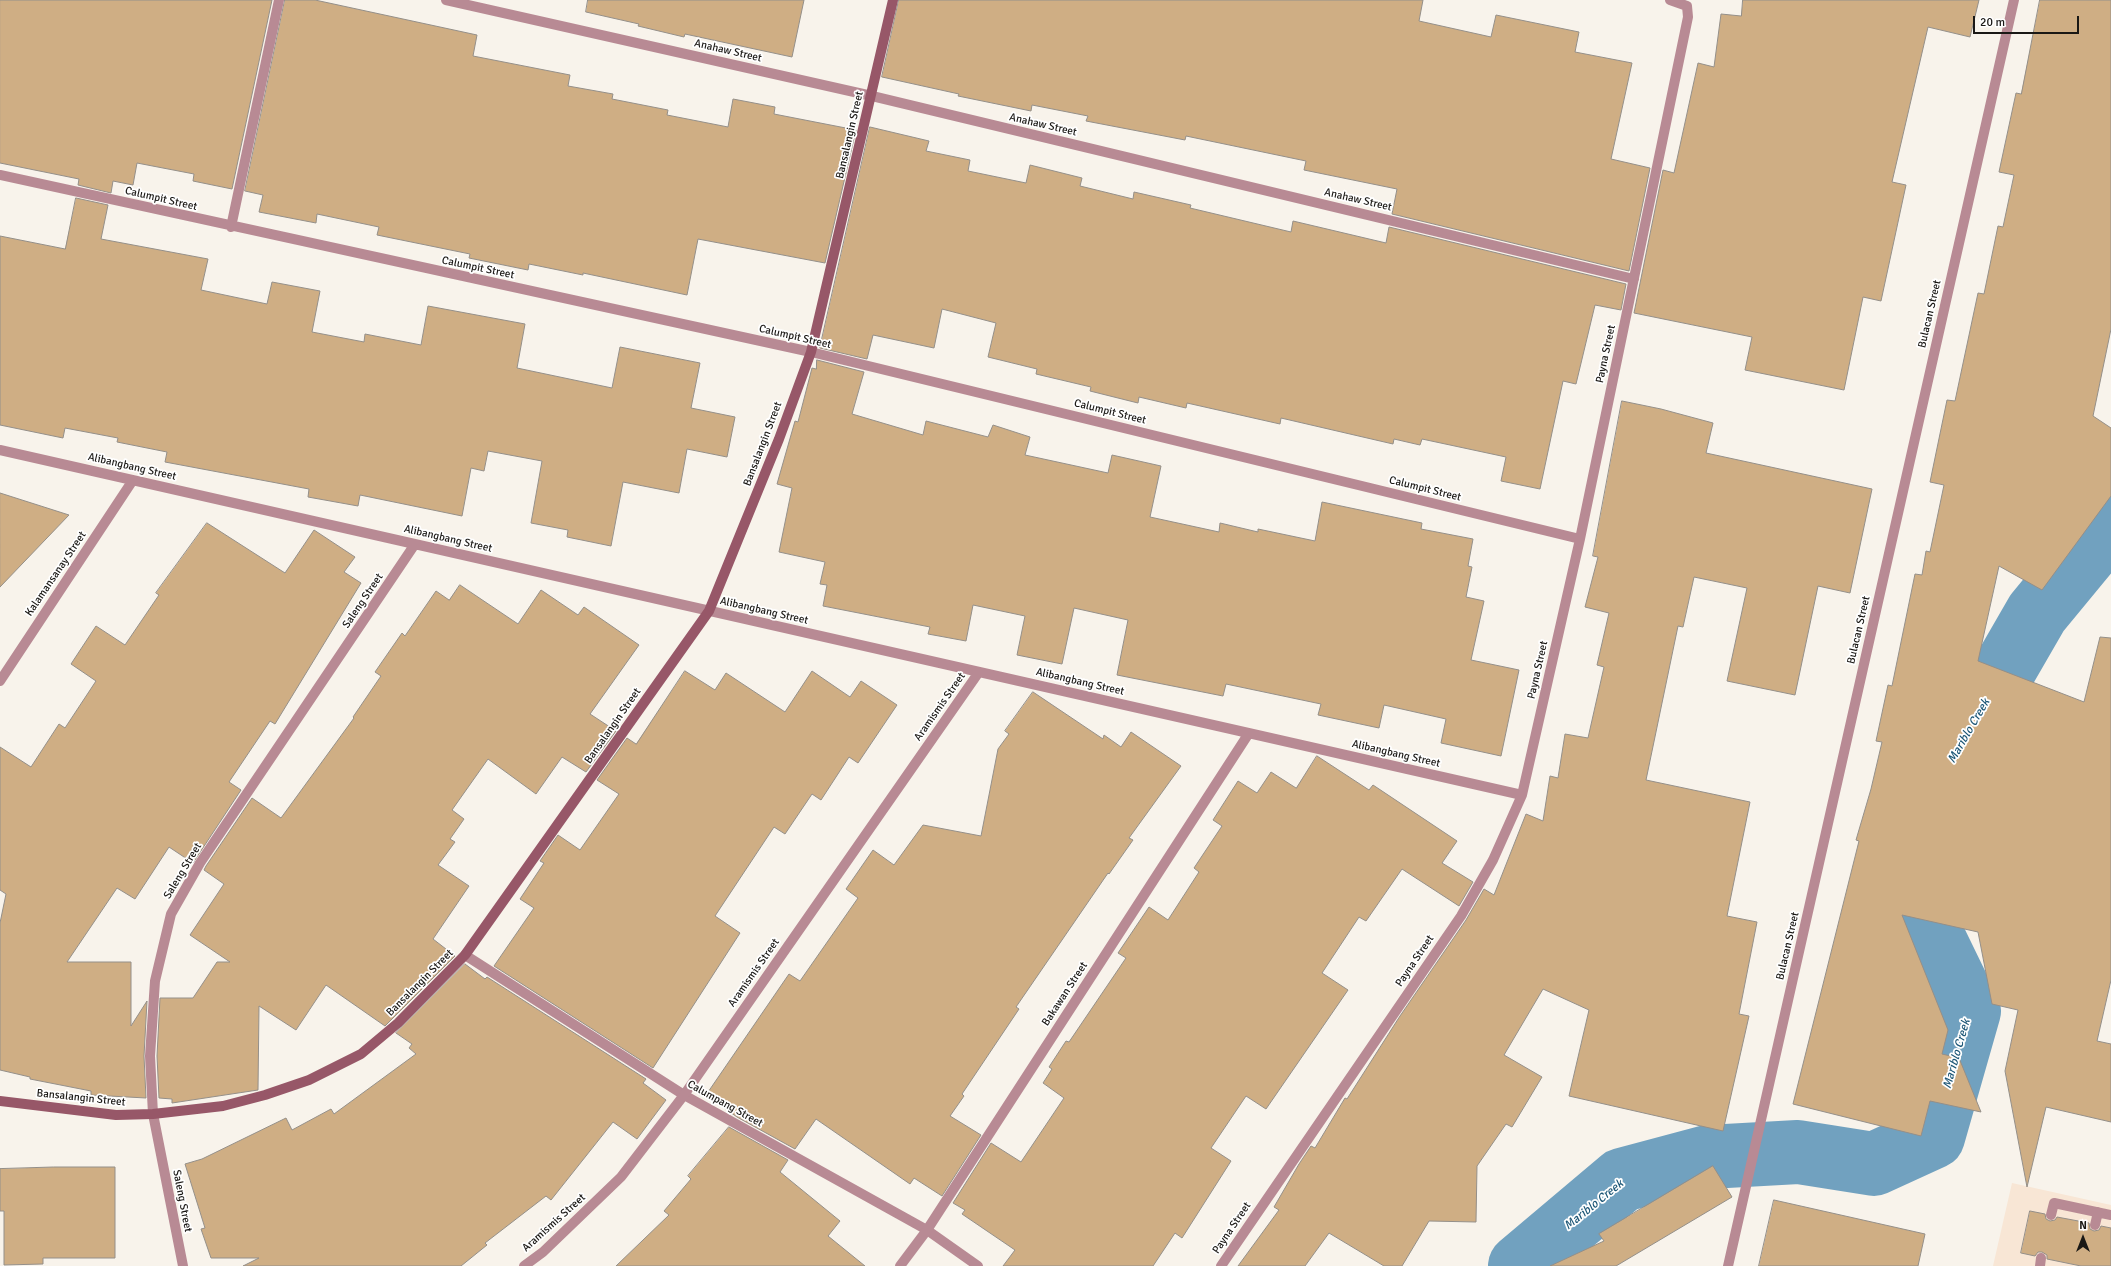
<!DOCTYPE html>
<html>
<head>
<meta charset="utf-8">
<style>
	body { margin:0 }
	#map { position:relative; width:2111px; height:1266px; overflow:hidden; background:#f8f3eb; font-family:Signika,sans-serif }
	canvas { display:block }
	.north { position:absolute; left:2063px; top:1218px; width:40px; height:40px; -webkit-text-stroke:3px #fff; paint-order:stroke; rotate:0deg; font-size:11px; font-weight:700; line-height:16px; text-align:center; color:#1a1815 }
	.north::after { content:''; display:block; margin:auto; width:14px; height:18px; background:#1a1815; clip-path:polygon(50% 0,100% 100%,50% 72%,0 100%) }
	.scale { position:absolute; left:1973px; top:16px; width:106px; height:18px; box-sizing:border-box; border:2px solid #1a1815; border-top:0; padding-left:5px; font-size:12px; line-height:14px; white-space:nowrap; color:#1a1815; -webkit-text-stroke:3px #fff; paint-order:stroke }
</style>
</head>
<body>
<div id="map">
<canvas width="2111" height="1266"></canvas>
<div class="north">N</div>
<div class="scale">20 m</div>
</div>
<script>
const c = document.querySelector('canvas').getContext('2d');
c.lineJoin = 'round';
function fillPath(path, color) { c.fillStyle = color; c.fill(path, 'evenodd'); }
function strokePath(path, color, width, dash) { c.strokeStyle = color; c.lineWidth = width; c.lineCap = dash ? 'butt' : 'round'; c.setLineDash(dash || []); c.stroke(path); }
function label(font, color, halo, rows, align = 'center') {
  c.font = font + ' Signika,sans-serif'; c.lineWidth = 3.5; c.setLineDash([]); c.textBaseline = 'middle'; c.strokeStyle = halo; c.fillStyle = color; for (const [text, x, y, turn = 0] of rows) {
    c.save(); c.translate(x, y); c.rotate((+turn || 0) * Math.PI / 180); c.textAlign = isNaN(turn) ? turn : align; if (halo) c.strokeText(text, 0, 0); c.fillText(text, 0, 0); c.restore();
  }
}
fillPath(new Path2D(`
	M2012 1183 2111 1205V1266H1993Z`), '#f8e6d5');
strokePath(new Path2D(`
	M1959 748 2037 613 2111 523
	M1520 1266 1622 1180 1708 1157 1798 1152 1874 1164 1933 1137 1969 1011 1897 863 1909 842`), '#71a1bf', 64);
const building = new Path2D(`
	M0 0H272L232 189 193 181 194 174 137 163 133 185 113 181 111 193 78 185 79 179 0 163Z
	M285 0H315L477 35 473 56 570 75 568 86 613 94 612 99 668 110 667 115 728 127 733 99 775 107 774 114 856 130 825 263 698 239 687 295 583 273V275L529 264 528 270 469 258 470 254 377 235 379 227 317 214 316 223 259 212 263 195 245 191Z
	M588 0H804L792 57 685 34 684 37 638 26 639 24 586 12Z
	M899 0H1423L1419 21 1491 37 1496 15 1579 32 1575 52 1632 63 1611 159 1650 168 1629 271 1392 214 1397 189 1304 170 1306 161 1186 136 1185 140 1086 121 1088 116 1032 105 1031 111 958 96 959 94 882 77Z
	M1743 0H1979L1970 37 1928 27 1892 182 1906 185 1881 301 1863 297 1844 390 1745 370 1752 337 1634 313 1663 170 1674 173 1698 63 1714 67 1721 14 1741 16Z
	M2040 0H2111V329L2093 416 2111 428V496L2042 590 1999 566 1978 661 2084 702 2100 637 2111 638V980L2097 1041 2111 1044V1122L2046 1107 2027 1187 2005 1071 2018 1010 1992 1004 1978 932 1902 915 1948 1030 1942 1054 1959 1058 1981 1112 1930 1101 1921 1136 1793 1104 1859 841 1856 840 1871 789 1882 742 1876 741 1888 685 1892 686 1915 574 1922 575 1926 551 1930 552 1944 485 1930 482 1947 400 1955 401 1978 293 1984 294 1998 226 2003 227 2014 175 1999 172 2016 93 2021 94Z
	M870 127 929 141 926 151 970 160 968 171 1026 183 1030 165 1082 178 1080 186 1133 199 1134 192 1191 205 1190 208 1291 232 1293 221 1386 243 1389 227 1626 284 1621 310 1595 305 1576 384 1563 381 1540 489 1501 481 1506 457 1422 439 1420 445 1394 439 1393 444 1281 418 1280 424 1187 403 1186 408 1139 397 1138 403 1090 391 1091 387 1036 374 1037 369 988 357 996 323 942 309 934 348 873 335 867 359 820 348Z
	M76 198 108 205 101 239 208 259 201 290 267 304 272 282 320 291 312 332 364 342 365 334 421 345 428 306 525 324 517 368 612 388 620 347 700 363 691 408 735 417 727 457 687 449 679 493 623 482 611 546 567 537 568 530 531 523 542 461 488 451 484 471 471 468 462 516 360 495 358 506 308 497 309 489 165 462 167 452 117 442 118 438 65 428 63 438 0 425V236L65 249Z
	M817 360 864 372 852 414 923 435 926 421 988 437 993 425 1030 437 1025 455 1108 473 1112 455 1161 466 1150 517 1219 532 1220 523 1258 532V529L1315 541 1322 502 1422 523 1421 529 1473 539 1468 566 1472 567 1466 597 1484 601 1471 660 1519 670 1501 756 1441 743 1446 719 1384 705 1379 728 1318 715 1321 704 1226 684 1223 696 1117 675 1128 620 1074 608 1062 664 1017 655 1025 616 973 605 966 641 928 634 930 627 823 606 827 585 820 584 825 562 779 552 792 488 777 484 795 421 798 422 812 368 816 369Z
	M1622 401 1661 409 1713 423 1706 453 1872 489 1850 593 1818 586 1795 695 1727 681 1747 588 1694 577 1683 627 1678 626 1646 780 1750 802 1727 916 1757 922 1739 1014 1749 1016 1723 1131 1569 1096 1589 1010 1543 989 1504 1055 1542 1077 1512 1127 1506 1124 1477 1166 1476 1222 1429 1221 1402 1266H1384L1329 1233 1305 1266H1238L1279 1210 1274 1207 1299 1164 1311 1146 1315 1148 1345 1098 1347 1099 1400 1016 1466 920 1484 889 1494 895 1526 814 1543 821 1550 776 1558 778 1565 734 1588 738 1604 667 1597 665 1609 613 1585 607 1598 557 1593 556Z
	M0 493 69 515 0 587Z
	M207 523 285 573 314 530 355 557 344 572 361 583 275 724 270 721 229 782 241 790 193 863 169 847 135 899 117 888 67 962H131V1026L147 1001 144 1056 146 1098 91 1095V1091L30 1079V1077L0 1070V923L6 894 0 890V747L31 767 59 724 65 728 96 681 71 664 96 626 125 645 159 595 156 593Z
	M460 585 518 624 541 590 578 615 584 607 639 645 590 714 616 731 586 772 562 757 536 794 488 759 452 810 464 819 450 839 455 842 438 865 469 886 433 939 455 956 385 1026 326 985 296 1030 259 1006 258 1090 172 1103V1099L159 1098 157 1056 160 998H193L217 962H230L190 935 224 884 204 870 206 866 252 798 281 818 354 718 353 717 381 676 375 672 402 633 405 636 436 591 449 600Z
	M685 671 715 690 726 673 785 712 812 671 850 697 861 681 897 705 858 763 849 757 821 800 812 794 785 834 774 827 715 916 740 933 653 1068 494 966 534 908 520 899 544 863 540 861 558 835 580 850 619 794 597 780 627 738 636 744Z
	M1033 692 1103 739 1104 735 1121 747 1131 732 1181 766 1129 838 1133 840 1109 874 1108 873 1016 1007 1019 1009 962 1094 964 1096 950 1116 981 1135 942 1196 914 1178 910 1184 816 1119 795 1149 737 1117 706 1095 789 974 800 981 858 898 846 889 873 850 894 865 923 825 981 836 998 749 1009 734 1005 731Z
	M1317 756 1369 790 1373 785 1457 841 1442 863 1473 882 1459 906 1402 869 1366 921 1359 917 1322 973 1348 990 1266 1109 1246 1096 1211 1148 1231 1161 1182 1238 1175 1233 1153 1266H1003L1015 1250 962 1214 965 1210 953 1203 991 1143 1021 1162 1064 1098 1043 1083 1052 1069 1049 1067 1066 1041 1069 1042 1126 958 1118 953 1149 907 1168 920 1199 872 1194 868 1222 826 1213 820 1238 781 1257 793 1271 772 1296 788Z
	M465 964 485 979 487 977 646 1079 643 1083 666 1100 637 1139 613 1122 551 1200 546 1196 485 1243 487 1245 461 1266H243L259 1258H211L201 1229 205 1228 185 1164 202 1159 286 1118 292 1130 331 1109 334 1114 416 1054 409 1048 412 1044 396 1033Z
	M729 1127 788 1160 780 1172 840 1221 828 1236 865 1266H616L669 1215 664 1211 691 1179 688 1176Z
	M1713 1166 1732 1197 1616 1266H1550L1604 1241 1599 1234Z
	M54 1167H115V1258H43V1264L4 1265V1211H0V1169Z
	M1774 1200 1925 1234 1918 1266H1759Z
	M2030 1211 2045 1214 2046 1219 2050 1221 2055 1220 2057 1217 2089 1223 2090 1229 2094 1231 2099 1230 2101 1226 2111 1228V1266H2081L2047 1259V1255L2042 1252H2038L2035 1256 2021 1253Z`);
fillPath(building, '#cfae84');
strokePath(building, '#948f89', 1);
strokePath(new Path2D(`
	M465 955 684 1095 927 1230 978 1266
	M2051 1215 2054 1203 2111 1215
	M2095 1225 2098 1212
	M2040 1266 2041 1258`), '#b88a94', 10);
strokePath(new Path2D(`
	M446 0 872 96 1634 279
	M0 175 811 352 1580 539
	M231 227 279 0
	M0 450 1522 795
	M0 681 133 480
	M183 1266 153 1114 150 1056 155 981 171 914 200 863 415 544
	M524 1266 543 1252 621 1177 684 1095 979 672
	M900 1266 927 1230 1249 733
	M1221 1266 1461 916 1493 860 1522 795 1580 539 1688 17 1687 6 1670 0
	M1728 1266 2014 0`), '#b88a94', 10);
strokePath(new Path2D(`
	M0 1101 116 1115 153 1114 223 1106 265 1095 309 1080 361 1054 398 1023 465 955 709 611 779 439 811 352 893 0`), '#975768', 10);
label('11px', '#1a1815', '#fff', [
	["Anahaw Street",728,51,13],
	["Anahaw Street",1043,125,13],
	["Bansalangin Street",850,135,-77],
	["Calumpit Street",161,199,13],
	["Anahaw Street",1358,200,13],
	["Calumpit Street",478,268,12],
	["Bulacan Street",1930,314,-77],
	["Calumpit Street",795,337,13],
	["Payna Street",1606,354,-78],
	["Calumpit Street",1110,412,14],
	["Bansalangin Street",763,444,-69],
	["Alibangbang Street",132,467,13],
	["Calumpit Street",1425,489,14],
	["Alibangbang Street",448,539,13],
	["Kalamansanay Street",56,574,-56],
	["Saleng Street",363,601,-56],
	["Alibangbang Street",764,611,13],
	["Bulacan Street",1859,630,-77],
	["Payna Street",1538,670,-77],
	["Alibangbang Street",1080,682,13],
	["Aramismis Street",940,707,-55],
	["Bansalangin Street",613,726,-55],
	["Alibangbang Street",1396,754,13],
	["Saleng Street",183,871,-59],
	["Bulacan Street",1788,946,-77],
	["Payna Street",1415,961,-56],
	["Aramismis Street",754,973,-55],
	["Bansalangin Street",420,983,-45],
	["Bakawan Street",1065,994,-57],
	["Bansalangin Street",81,1098,6],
	["Calumpang Street",725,1104,29],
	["Saleng Street",182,1201,79],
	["Aramismis Street",554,1223,-42],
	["Payna Street",1232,1228,-56]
]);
label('italic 12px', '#1c5676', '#fff', [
	["Mariblo Creek",1969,731,-60],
	["Mariblo Creek",1957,1054,-74],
	["Mariblo Creek",1594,1205,-39]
]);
</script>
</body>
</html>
